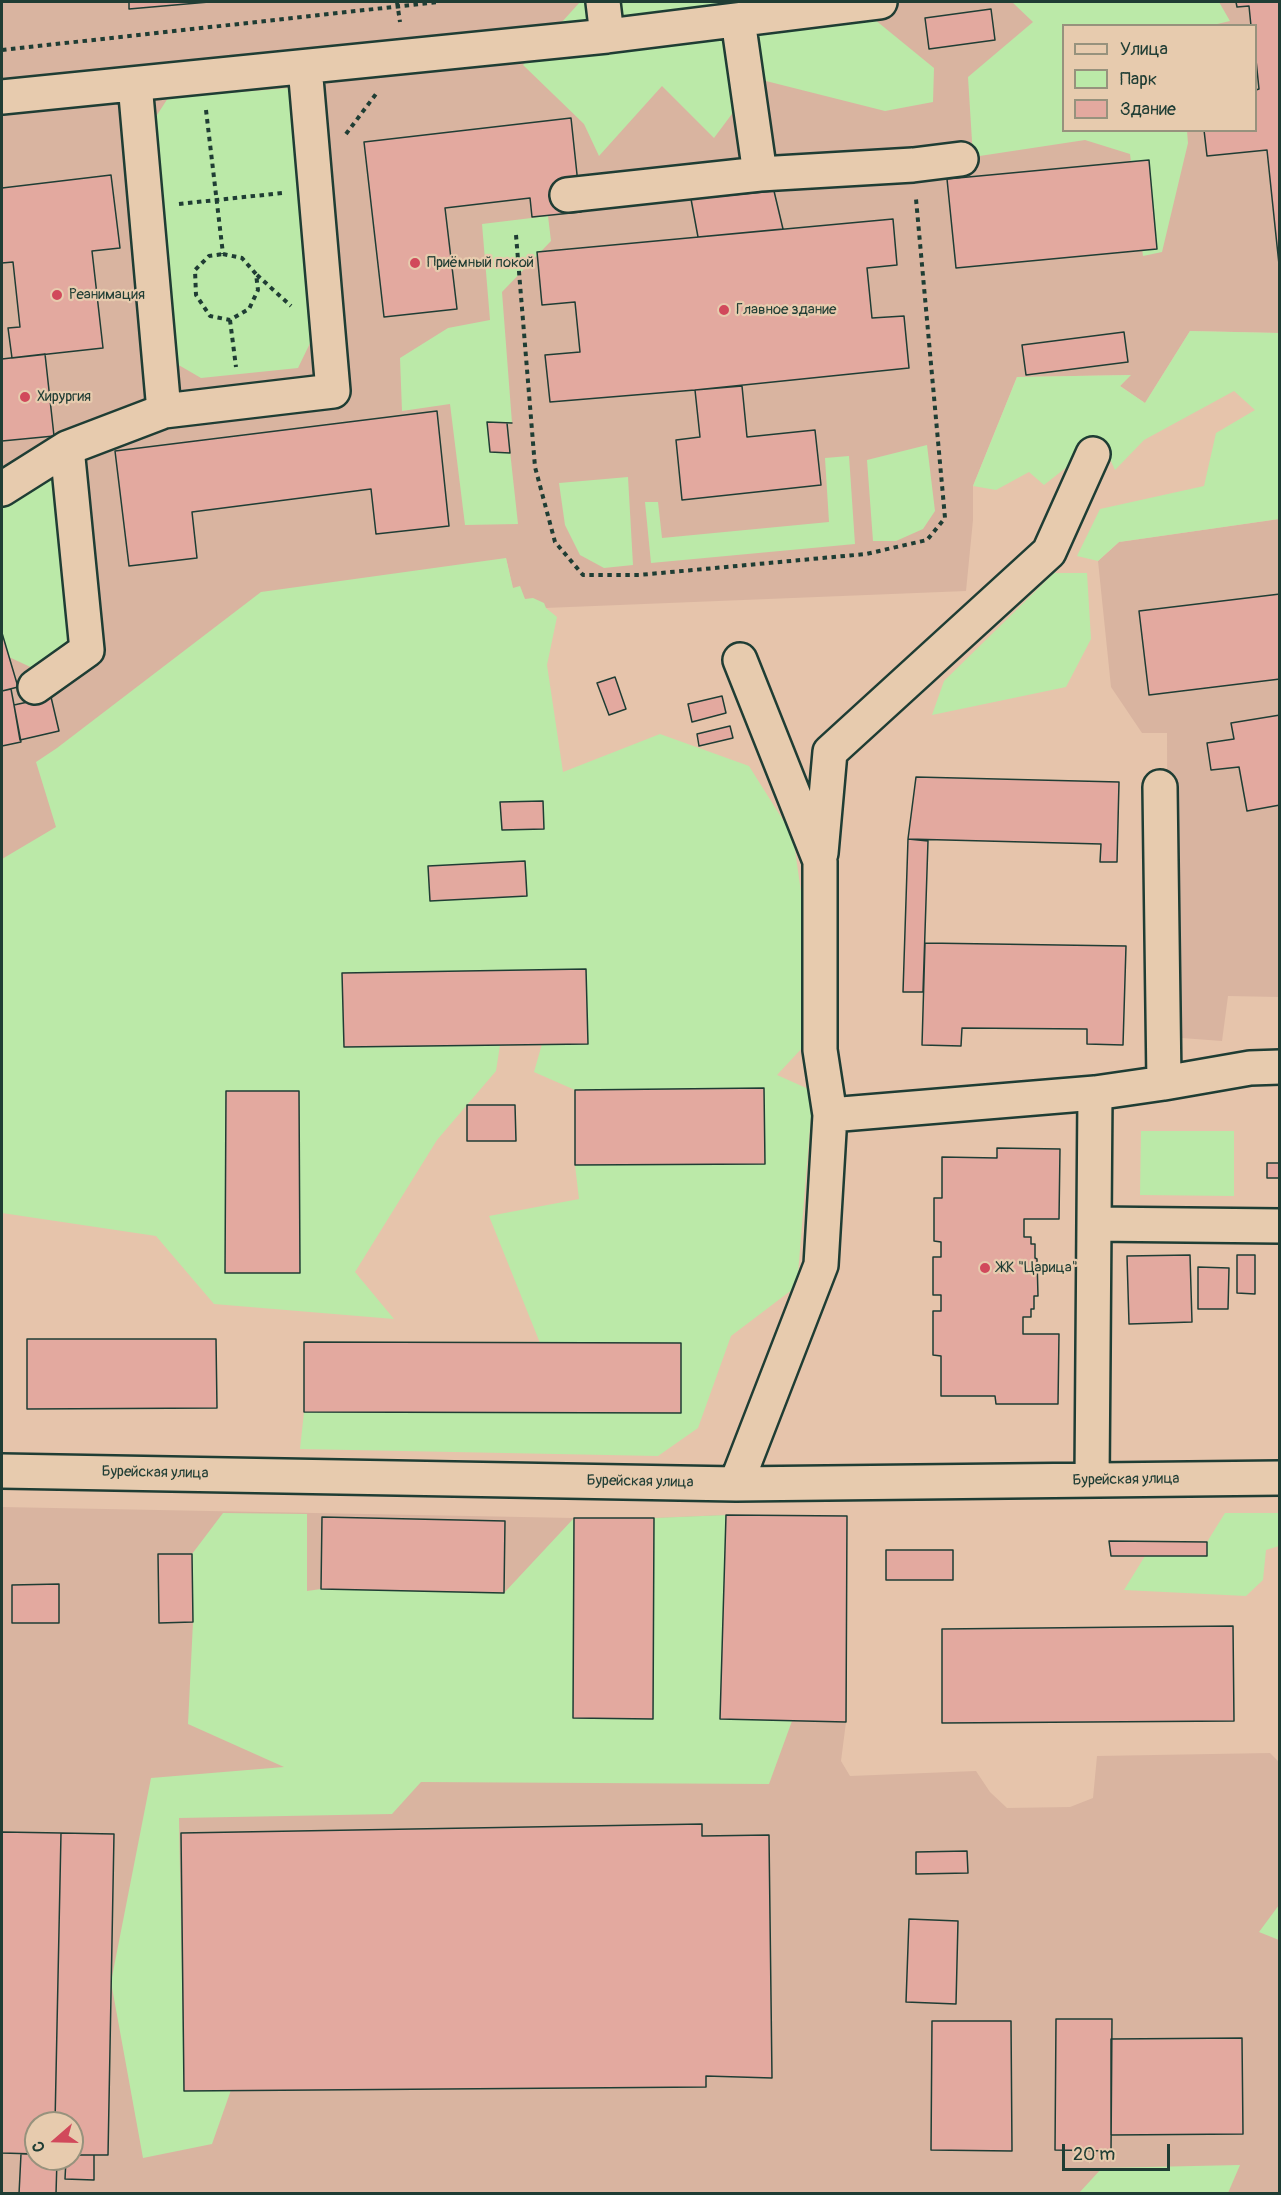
<!DOCTYPE html>
<html>
<head>
<meta charset="utf-8">
<style>
	body { margin:0 }
	#map { position:relative; width:1281px; height:2195px; overflow:hidden; background:#e6c4ab; font-family:Pangolin,sans-serif }
	canvas { display:block }
	.frame { position:absolute; inset:0; border:3px solid #1f3d34; pointer-events:none }
	.legend { position:absolute; left:1062px; top:24px; width:195px; height:108px; box-sizing:border-box; background:#e7cbae; border:2px solid #97927d; margin:0; padding:8px 10px; list-style:none; font-size:18px; color:#1f3d34 }
	.legend li { display:flex; align-items:center; gap:12px; height:30px }
	.legend b { width:30px; border:2px solid #97927d }
	.north { position:absolute; left:24px; top:2111px; width:60px; height:60px; box-sizing:border-box; background:#e7cbae; border:2px solid #97927d; border-radius:50%; rotate:250deg; font-size:16px; font-weight:700; line-height:24px; text-align:center; color:#1f3d34 }
	.north::after { content:''; display:block; margin:auto; width:21px; height:27px; background:#d1495b; clip-path:polygon(50% 0,100% 100%,50% 72%,0 100%) }
	.scale { position:absolute; left:1062px; top:2144px; width:108px; height:27px; box-sizing:border-box; border:3px solid #1f3d34; border-top:0; padding-left:8px; font-size:18px; line-height:21px; white-space:nowrap; color:#1f3d34; -webkit-text-stroke:4px #e7cbae; paint-order:stroke }
</style>
</head>
<body>
<div id="map">
<canvas width="1281" height="2195"></canvas>
<div class="frame"></div>
<ul class="legend">
<li><b style="height:8px;background:#e7cbae"></b>Улица</li>
<li><b style="height:16px;background:#bbe9a8"></b>Парк</li>
<li><b style="height:16px;background:#e3a99f"></b>Здание</li>
</ul>
<div class="north">С</div>
<div class="scale">20 m</div>
</div>
<script>
const c = document.querySelector('canvas').getContext('2d');
c.lineJoin = 'round';
function fillPath(path, color) { c.fillStyle = color; c.fill(path, 'evenodd'); }
function strokePath(path, color, width, dash) { c.strokeStyle = color; c.lineWidth = width; c.lineCap = dash ? 'butt' : 'round'; c.setLineDash(dash || []); c.stroke(path); }
function label(font, color, halo, rows, align = 'center') {
  c.font = font + ' Pangolin,sans-serif'; c.lineWidth = 4.5; c.setLineDash([]); c.textBaseline = 'middle'; c.strokeStyle = halo; c.fillStyle = color; for (const [text, x, y, turn = 0] of rows) {
    c.save(); c.translate(x, y); c.rotate((+turn || 0) * Math.PI / 180); c.textAlign = isNaN(turn) ? turn : align; if (halo) c.strokeText(text, 0, 0); c.fillText(text, 0, 0); c.restore();
  }
}
fillPath(new Path2D(`
	M2 2H1279V333L1190 331 1145 403 1120 386 1130 375 1017 377 973 486V520L966 591 545 608 525 599 513 589 506 558 94 851 2 878ZM1064 26H1256V130H1064Z
	M1279 519V997L1228 996 1222 1041 1168 1037 1167 733H1142L1111 687 1098 561 1119 542Z
	M2 1507 574 1518H654L726 1515 847 1516 846 1722 841 1761 850 1776 976 1771 990 1792 1007 1808 1070 1807 1093 1798 1097 1756 1270 1753 1279 1762V2193L2 2194ZM36 2123H72V2159H36Z`), '#d9b4a0');
fillPath(new Path2D(`
	M580 2H878L874 19 934 68 933 102 885 111 758 79 714 138 662 86 599 156 584 124 523 65Z
	M1012 2H1219L1230 21 1209 26H1064V130L1187 131 1188 143 1162 252 1143 256 1130 154 1085 140 973 157 968 77 1033 22Z
	M289 88 314 335 298 368 201 378 170 360 146 132 168 98Z
	M548 216 551 241 502 292 512 423 507 424 518 524 465 525 450 404 402 411 400 358 448 328 490 320 482 224Z
	M1190 331 1279 333V519L1119 542 1098 561 1077 556 1100 509 1204 486 1216 433 1255 410 1234 391 1144 440 1115 470 1101 440 1044 485 1029 472 996 490 973 486 1017 377 1131 375 1120 386 1145 403Z
	M927 445 935 511 923 529 896 541H873L867 460Z
	M849 456 855 544 651 563 645 502H658L662 538 829 522 825 458Z
	M56 467 73 587 65 653 39 671 9 657 2 633V505Z
	M628 477 633 565 604 568 580 555 565 525 559 483Z
	M506 558 513 588 520 586 525 599 533 598 544 603 546 608 557 617 547 665 563 772 660 734 749 766 793 836 803 906V1047L777 1075 813 1091 797 1286 731 1336 698 1428 658 1456 300 1449 304 1412H681V1343H540L489 1216 579 1199 575 1165 764 1089 575 1090 534 1072 542 1044 588 1043 586 969 342 973 344 1047 500 1045 496 1071 437 1140 355 1272 394 1319 214 1304 156 1236 2 1213V859L56 827 36 762 57 748 261 592Z
	M1054 573H1087L1091 639 1066 687 932 715 944 681Z
	M1141 1131H1234V1196L1140 1195Z
	M223 1513 307 1514V1591L321 1589 504 1593 574 1518 573 1718 653 1719 654 1518 726 1515 720 1718 792 1721 769 1784 421 1782 392 1814 179 1818 184 2090H231L212 2144 143 2158 111 1982 151 1778 284 1767 188 1724 193 1622 192 1554Z
	M1225 1513H1279V1546L1266 1550 1263 1580 1246 1596 1124 1590 1145 1556H1207V1542Z
	M1279 1905V1940L1259 1932Z
	M1240 2165 1228 2193H1079L1102 2168Z`), '#bbe9a8');
const building = new Path2D(`
	M129 2H209L129 9Z
	M1236 2H1280V274L1267 150 1207 156 1204 130H1256V90L1259 89 1256 60V26H1251L1249 6 1237 7Z
	M991 9 995 40 929 49 925 18Z
	M571 118 581 212 532 217 530 198 445 208 457 309 384 317 364 142Z
	M1149 160 1157 249 956 268 947 179Z
	M111 175 120 248 92 251 103 348 12 358 8 328 20 327 13 262 2 263V188Z
	M774 191 783 229 698 237 691 199Z
	M893 219 897 265 867 268 872 318 904 316 909 368 695 390 550 402 545 355 580 352 575 302 542 305 537 252Z
	M1124 332 1128 362 1026 375 1022 345Z
	M45 354 54 436 2 441V359Z
	M742 386 747 437 815 430 821 485 682 500 676 440 700 437 695 390Z
	M437 411 449 526 376 534 371 489 192 512 197 558 129 566 115 451Z
	M487 422 512 423H507L510 453 490 452Z
	M1280 594V679L1149 695 1139 611Z
	M2 633 18 687 2 691Z
	M615 677 626 709 609 715 597 683Z
	M11 689 21 742 2 746V691Z
	M722 696 726 713 692 722 688 704Z
	M51 697 59 731 20 740 14 705Z
	M1280 715V805L1247 811 1239 767 1211 770 1207 743 1234 739 1231 723Z
	M730 726 733 738 699 746 697 734Z
	M916 777 1119 782 1117 862H1100L1101 844 908 839Z
	M543 801 544 829 502 830 500 802Z
	M908 839 928 841 923 992H903Z
	M525 861 527 896 430 901 428 866Z
	M925 943 1126 946 1123 1045 1087 1044V1029L962 1028 961 1046 922 1045Z
	M586 969 588 1044 344 1047 342 973Z
	M764 1088 765 1164 575 1165V1090Z
	M226 1091H299L300 1273H225Z
	M467 1105H515L516 1141H467Z
	M997 1148 1060 1149 1059 1219H1024V1237H1031V1244H1035V1258L1037 1259 1038 1296H1034V1309H1031V1317H1023V1334H1059L1058 1404H996L995 1396H941V1356L933 1355V1311H941V1295H933V1257H941V1242L934 1241V1198H942V1157L997 1158Z
	M1267 1163H1280V1178H1267Z
	M1190 1255 1192 1322 1129 1324 1127 1256Z
	M1237 1255H1255V1294L1237 1293Z
	M1198 1267 1229 1268 1228 1309H1198Z
	M27 1339H216L217 1408 27 1409Z
	M304 1342 681 1343V1413L304 1412Z
	M726 1515 847 1516 846 1722 720 1719Z
	M322 1517 505 1521 504 1593 321 1589Z
	M574 1518H654L653 1719 573 1718Z
	M1109 1541 1207 1542V1556H1111Z
	M886 1550H953V1580H886Z
	M158 1554H192L193 1622 159 1623Z
	M59 1584V1623H12V1585Z
	M1233 1626 1234 1721 942 1723V1629Z
	M702 1824V1836L769 1835 772 2078 706 2076V2087L184 2091 181 1833Z
	M2 1832 61 1833 55 2123H36V2154L2 2153Z
	M61 1833 114 1834 108 2155H72V2123H55Z
	M967 1851 968 1873 916 1874V1852Z
	M909 1919 958 1921 956 2004 906 2002Z
	M1056 2019H1112L1111 2151 1055 2150Z
	M932 2021H1011L1012 2151 931 2150Z
	M1242 2038 1243 2134 1111 2135V2039Z
	M21 2154H36V2159H57L56 2194H19Z
	M72 2155H94V2180L65 2179 66 2159H72Z`);
fillPath(building, '#e3a99f');
strokePath(building, '#1f3d34', 1.5);
const minor = new Path2D(`
	M603 2 607 36
	M738 20 760 174
	M135 84 164 411 333 391 305 67
	M2 97 607 36 880 2
	M567 195 760 174 913 165 961 159
	M2 489 67 448 164 411
	M35 687 87 650 67 448
	M821 853 830 752 1049 552 1093 454
	M1164 1083 1250 1068 1280 1067
	M830 1115 1095 1093 1164 1083 1160 787
	M1094 1224 1280 1226
	M2 1471 736 1484 1280 1478
	M1092 1480 1095 1093
	M736 1484 821 1265 830 1115 820 1050V861L740 660`);
strokePath(minor, '#1f3d34', 38);
strokePath(new Path2D(`
	M397 2 400 22
	M2 50 438 2
	M206 110 223 254
	M346 134 376 94
	M179 204 282 193
	M516 235 535 467 555 542 583 575H639L866 554 927 540 945 518 916 199
	M223 254 242 258 256 274 258 290 249 309 230 320 210 316 196 295 195 270 209 256Z
	M257 275 291 306
	M230 320 236 367`), '#1f3d34', 4, [4.5, 4.5]);
strokePath(minor, '#e7cbae', 33);
for (const [x, y, r, color] of [
	[415,263,6,"#d1495b"],
	[57,295,6,"#d1495b"],
	[724,310,6,"#d1495b"],
	[25,397,6,"#d1495b"],
	[985,1268,6,"#d1495b"]
]) { const dot = new Path2D(); dot.arc(x, y, r, 0, 2 * Math.PI); c.fillStyle = color; c.fill(dot); strokePath(dot, '#e7cbae', 2); }
label('15px', '#1f3d34', '#e7cbae', [
	["Приёмный покой",427,263],
	["Реанимация",69,295],
	["Главное здание",736,310],
	["Хирургия",37,397],
	["ЖК \"Царица\"",997,1268]
], 'left');
label('15px', '#1f3d34', '#e7cbae', [
	["Бурейская улица",155,1473,1],
	["Бурейская улица",1126,1480,-1],
	["Бурейская улица",640,1482,1]
]);
</script>
</body>
</html>
